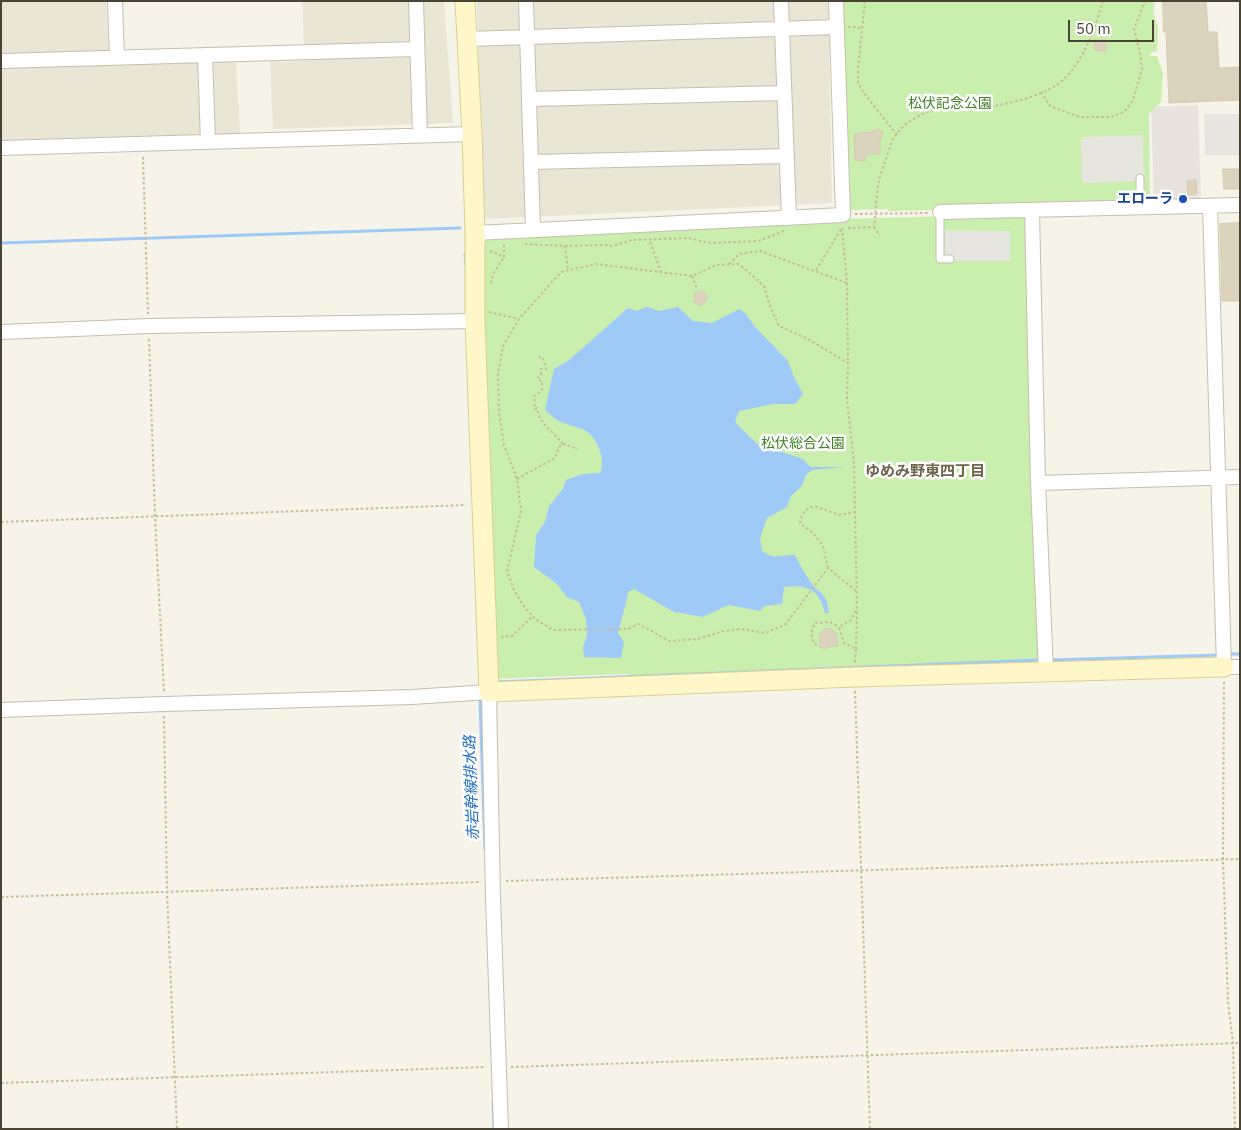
<!DOCTYPE html>
<html>
<head>
<meta charset="utf-8">
<style>
	body { margin:0 }
	#map { position:relative; width:1241px; height:1130px; overflow:hidden; background:#f6f3e8; font-family:"IBM Plex Sans",sans-serif }
	canvas { display:block }
	.frame { position:absolute; inset:0; border:2px solid #4a4436; pointer-events:none }
	.scale { position:absolute; left:1068px; top:20px; width:86px; height:22px; box-sizing:border-box; border:2px solid #4a4436; border-top:0; padding-left:6px; font-size:15px; line-height:18px; white-space:nowrap; color:#4a4436; -webkit-text-stroke:4px #fff; paint-order:stroke }
</style>
</head>
<body>
<div id="map">
<canvas width="1241" height="1130"></canvas>
<div class="frame"></div>
<div class="scale">50 m</div>
</div>
<script>
const c = document.querySelector('canvas').getContext('2d');
c.lineJoin = 'round';
function fillPath(path, color) { c.fillStyle = color; c.fill(path, 'evenodd'); }
function strokePath(path, color, width, dash) { c.strokeStyle = color; c.lineWidth = width; c.lineCap = dash ? 'butt' : 'round'; c.setLineDash(dash || []); c.stroke(path); }
function label(font, color, halo, rows, align = 'center') {
  c.font = font + ' "IBM Plex Sans","Noto Sans JP",sans-serif'; c.lineWidth = 5; c.setLineDash([]); c.textBaseline = 'middle'; c.strokeStyle = halo; c.fillStyle = color; for (const [text, x, y, turn = 0] of rows) {
    c.save(); c.translate(x, y); c.rotate((+turn || 0) * Math.PI / 180); c.textAlign = isNaN(turn) ? turn : align; if (halo) c.strokeText(text, 0, 0); c.fillText(text, 0, 0); c.restore();
  }
}
fillPath(new Path2D(`
	M1 1H106L109 50 1 54Z
	M302 1H444L453 123 273 129 270 62 305 61Z
	M477 1H828L832 203 483 219Z
	M236 62 240 135 2 140 1 67Z`), '#eae6d6');
fillPath(new Path2D(`
	M1198 105 1201 200 1154 202 1151 107Z`), '#e8e4dd');
fillPath(new Path2D(`
	M840 1H1155L1153 13 1158 27 1157 51 1150 53V56H1157L1163 73 1161 102 1149 114 1150 202 1136 205 888 211V209L848 210Z
	M1028 214 1040 660 955 663 866 670V666L815 668V672L631 679 628 674 488 679 477 236 843 219Z`), '#caeead');
fillPath(new Path2D(`
	M1204 114H1240V155H1205Z
	M1143 135 1144 181 1082 183 1081 137Z
	M945 230 1010 231V261H945Z`), '#e7e5e0');
fillPath(new Path2D(`
	M647 307 659 311 678 307 693 321 712 323 739 309 745 313 756 328 788 361 794 377 803 394 795 404H773L739 411 735 422 757 444 803 459 810 467H845L812 470 806 475 802 486 791 496 787 507 767 518 760 538 762 551C776 561 780 554 795 555 799 563 804 572 809 580 819 595 827 591 829 613H825C820 590 807 584 784 587L782 604 764 606 760 611 729 605 702 617 687 614 674 612 634 589 628 592C626 607 621 619 618 633L624 642 621 658 584 657 583 647 587 636 586 619 579 602 567 597 556 583 534 567 536 535 545 522 549 506 563 489 566 480 583 474 600 473C606 461 598 438 586 431 577 426 566 425 557 420 552 417 549 413 545 410L554 369 568 361 628 308 637 311Z`), '#9fcaf8');
strokePath(new Path2D(`
	M1 243 460 228
	M465 254 466 266
	M1228 654H1240
	M1050 660 1219 655
	M496 682 1041 660
	M480 700 485 849
	M493 1103 494 1129`), '#9fcaf8', 3);
const building = new Path2D(`
	M1163 1H1206L1208 32H1217L1219 68 1240 67V100L1169 103 1166 32H1164Z
	M1095 40H1106V51L1095 50Z
	M877 129 883 132 880 141V154H866L865 161 855 160 854 134 872 132Z
	M1223 169H1240V189H1224Z
	M1196 180 1197 194 1188 195 1187 181Z
	M1240 223V301H1222L1220 224Z
	M702 291 706 294 707 300 701 306 694 302 695 293Z
	M825 629H831L836 633 838 645 823 649V647L820 648 819 636Z`);
fillPath(building, '#dcd3bf');
strokePath(building, '#d4caaf', 1);
const lane = new Path2D(`
	M1140 178V208
	M940 212V259H950`);
const street = new Path2D(`
	M115 1 117 58
	M416 1 420 135
	M526 1 533 230
	M781 1 789 218
	M467 39 837 27
	M205 55 208 142
	M1 61 417 49
	M529 99 784 93
	M1 148 472 134
	M532 162 787 156
	M1210 206 1224 667H1240
	M1032 210 1038 483 1046 671
	M940 212 1240 205
	M475 233 843 215 836 1
	M1 332 149 326 475 321
	M1038 483 1240 477
	M1 710 164 704 412 697 489 692 493 898 501 1129`);
const secondary = new Path2D(`
	M465 1 472 134 475 233V321L489 692 855 677 1224 667`);
strokePath(lane, '#c5bfac', 9);
strokePath(street, '#c5bfac', 16);
strokePath(secondary, '#dacf93', 21);
strokePath(new Path2D(`
	M865 1 858 69V83L863 92 897 135
	M848 27 863 28
	M1041 92 1050 106 1080 117H1111L1124 112 1133 100 1142 69 1140 53 1134 29 1145 1
	M143 157 148 314
	M855 214 928 213
	M874 227 880 236
	M842 228 847 283 848 362
	M848 228 874 227C876 214 876 199 878 186 880 174 884 164 888 153 890 148 891 143 893 139 905 120 927 109 948 108 958 107 968 109 979 108 1000 106 1041 97 1058 84 1083 65 1094 30 1103 1
	M650 242 661 272
	M525 244 565 246 604 245 612 246 632 240 688 238 710 243 758 241 784 231
	M565 246 568 270
	M490 251 504 257V244
	M729 264 739 254 760 251 847 283
	M816 270 842 228
	M692 276 697 289
	M491 283 493 274 504 257
	M489 312 519 319
	M149 339 155 517 164 692
	M540 356V359H543L546 369H541V375L538 377V380L542 381V390L534 396 535 409 537 408C539 424 554 432 563 444
	M517 479 555 458 559 447 563 444 578 449
	M1 522 466 505
	M828 568 823 546 813 533 800 523C802 513 804 510 814 506L839 515 855 512
	M501 637 512 636 533 616
	M817 645 814 643 811 633 815 623 830 622 839 627
	M856 649 857 610
	M855 662 856 649 844 643 839 627 851 620 857 608 854 464 847 399 848 363 808 339 779 326 770 306 764 286 739 264 716 265 692 276 596 264 561 272 519 319 503 346 498 373 499 412 504 445 517 479 521 511 507 571 514 590 523 605 535 619 553 630 628 629 639 624 669 641 698 639 724 631 741 629 765 633 785 625 828 568 856 591
	M1224 682 1223 860 1228 1002 1233 1043 1235 1129
	M855 691 870 1129
	M164 716 167 892 177 1129
	M506 881 1240 859
	M1 897 481 882
	M511 1067 1240 1043
	M1 1083 486 1067`), '#c6bb99', 2, [2.5, 2.5]);
strokePath(lane, '#fff', 7);
strokePath(street, '#fff', 14);
strokePath(secondary, '#fff7c9', 19);
for (const [x, y, r, color] of [
	[1183,199,5,"#1a4fb4"]
]) { const dot = new Path2D(); dot.arc(x, y, r, 0, 2 * Math.PI); c.fillStyle = color; c.fill(dot); strokePath(dot, '#fff', 2); }
label('14px', '#3c8322', '#fff', [
	["松伏記念公園",950,104],
	["松伏総合公園",803,444]
]);
label('bold 14px', '#164399', '#fff', [
	["エローラ",1173,199]
], 'right');
label('bold 15px', '#6e644c', '#fff', [
	["ゆめみ野東四丁目",925,472]
]);
label('italic 15px', '#226ec3', '#fff', [
	["赤岩幹線排水路",472,788,-92]
]);
</script>
</body>
</html>
